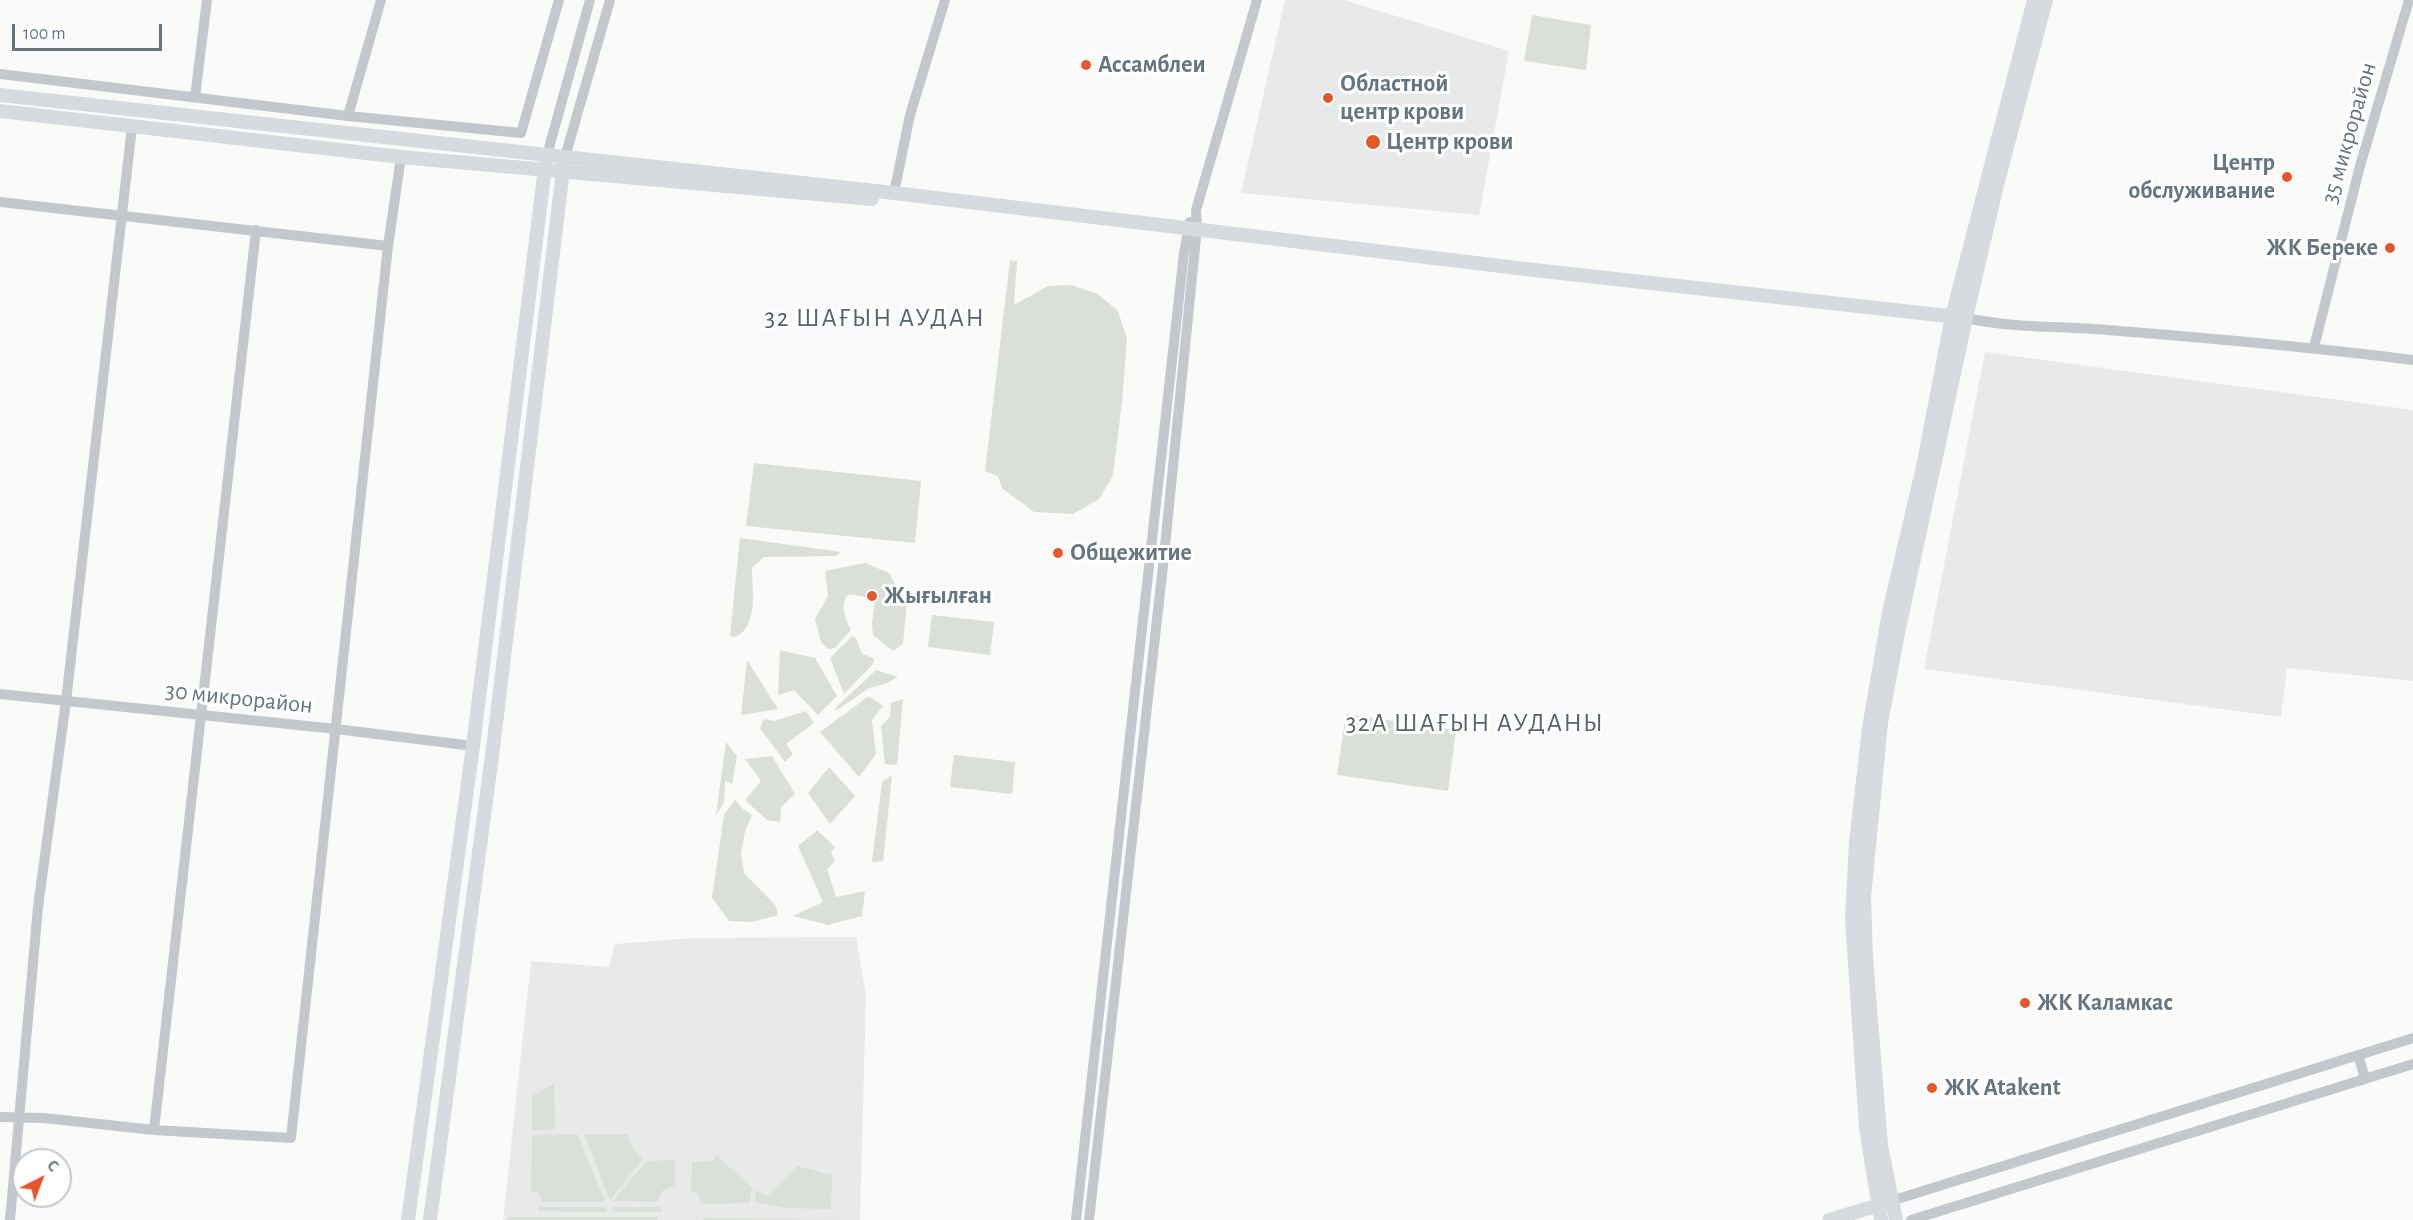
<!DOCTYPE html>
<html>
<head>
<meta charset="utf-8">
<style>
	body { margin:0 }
	#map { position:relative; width:2413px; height:1220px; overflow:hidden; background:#fafaf8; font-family:"Alegreya Sans",sans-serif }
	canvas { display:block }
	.north { position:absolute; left:12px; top:1148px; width:60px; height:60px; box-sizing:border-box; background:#fff; border:2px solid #c1c8cd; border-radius:50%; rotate:42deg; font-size:16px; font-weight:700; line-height:24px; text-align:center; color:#657683 }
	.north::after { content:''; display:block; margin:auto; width:21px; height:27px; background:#e4572e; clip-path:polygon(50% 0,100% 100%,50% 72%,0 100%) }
	.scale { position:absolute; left:12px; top:24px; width:150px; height:27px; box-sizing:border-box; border:3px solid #657683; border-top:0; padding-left:8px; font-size:18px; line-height:21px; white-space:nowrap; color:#657683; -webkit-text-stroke:4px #fff; paint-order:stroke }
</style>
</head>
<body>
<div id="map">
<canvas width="2413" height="1220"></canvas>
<div class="north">С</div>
<div class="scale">100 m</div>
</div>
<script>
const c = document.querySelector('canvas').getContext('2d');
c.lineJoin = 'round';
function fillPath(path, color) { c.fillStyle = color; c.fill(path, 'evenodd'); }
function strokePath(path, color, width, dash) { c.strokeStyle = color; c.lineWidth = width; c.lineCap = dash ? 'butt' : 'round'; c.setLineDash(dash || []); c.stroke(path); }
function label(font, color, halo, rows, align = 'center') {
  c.font = font + ' "Alegreya Sans",sans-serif'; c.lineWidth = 6; c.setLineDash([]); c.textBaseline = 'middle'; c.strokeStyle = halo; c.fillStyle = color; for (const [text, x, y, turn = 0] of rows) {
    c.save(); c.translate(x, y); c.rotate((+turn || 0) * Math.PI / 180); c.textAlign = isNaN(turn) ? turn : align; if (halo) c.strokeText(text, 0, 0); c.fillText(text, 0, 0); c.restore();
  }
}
fillPath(new Path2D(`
	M1285 0H1344L1509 51 1479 215 1241 193Z
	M1985 352 2413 410V681L2287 668 2281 717 1924 669Z
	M856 937 866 995 860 1220H503L531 961 609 967 615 944 693 938Z`), '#e8e9e9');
fillPath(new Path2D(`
	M1532 15 1591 25 1586 70 1524 61Z
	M1010 260 1017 261 1014 305 1048 286 1071 285 1098 294 1118 311 1127 339 1122 402 1113 475 1099 499 1073 514 1034 512 1002 488 998 476 985 471Z
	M754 463 921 481 915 543 746 526Z
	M740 538 841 552 836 556 764 557 752 568C752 590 759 624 736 637L730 636Z
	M865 563 889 573 898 589 907 598 903 644 893 651 873 635 872 624 875 599 850 594 846 596C841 609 845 618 851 630L835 648 828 649 821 642 815 619 828 596 825 571Z
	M932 615 994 622 990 655 928 647Z
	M852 636 856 638 862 654 874 658 873 664 844 694 830 658Z
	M780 650 815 658 837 696 818 715 794 690 778 695Z
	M747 660 778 709 741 715Z
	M876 670 898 677 885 684 869 688 837 710 834 709Z
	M869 696 883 706 872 720 876 754 859 777 820 732Z
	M903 699 897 765 885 764 881 726 890 717 891 703Z
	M806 711 814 723 786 744 793 754 785 762 760 728 764 719 774 721Z
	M1346 714 1456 730 1448 791 1337 775Z
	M726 742 737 756 732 784 725 781 724 803 716 815Z
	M954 755 1015 762 1012 794 950 787Z
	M772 756 795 794 781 807 780 822 767 820 745 800 761 781 745 759Z
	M829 767 855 796 830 824 808 793Z
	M892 775 883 861 872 862 882 782Z
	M735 800 744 810 752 815 745 831 741 854 744 873 776 906 778 915 752 922 729 921 712 898 724 815Z
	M817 830 835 847 831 852 835 861 827 869 836 897 865 891 862 916 828 925 793 916 823 902 798 846Z
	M554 1084 555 1129 532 1131V1096Z
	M577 1134 605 1202H542L538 1192 531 1191 532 1135Z
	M584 1134H628L632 1148 643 1159 610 1200Z
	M716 1155 752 1188 749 1203 701 1204 699 1195 691 1190 692 1162 712 1161Z
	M675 1160V1186L663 1190 656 1202 613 1201 647 1161Z
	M797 1166 832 1175 831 1209 784 1208 755 1202 756 1190 767 1196Z
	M538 1207H607V1212L537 1211Z
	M612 1207H661V1212H613Z
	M508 1217H657L658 1220H507Z
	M704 1218 856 1219 702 1220Z`), '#dadfd7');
strokePath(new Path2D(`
	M0 74 348 116 521 133 559 0
	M195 97 207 0
	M348 116 381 0
	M547 155 590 0
	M565 157 610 0
	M894 193 910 115 945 0
	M0 202 388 246
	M1966 318C2011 328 2060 326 2107 330 2209 338 2311 347 2413 360
	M2314 347 2360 166 2409 0
	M0 694 336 729 473 746
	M2358 1055 2365 1078
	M0 1117 44 1118 154 1130 256 230
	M154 1130 291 1138 388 246 401 157
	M1891 1201 2413 1038
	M10 1220 38 907 66 701 132 127
	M1076 1220 1184 253 1190 222
	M1089 1220 1163 566 1197 228 1196 210 1257 0
	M1911 1220 2413 1064`), '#c3c8cc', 10);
strokePath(new Path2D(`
	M0 95 894 193 1534 270 1966 318
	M0 111 401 157 872 199
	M408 1220 473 746 546 160
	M430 1220 493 748 564 162
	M1829 1220 1886 1203
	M1881 1220 1866 1128 1852 919 1856 842 1869 728 1889 612 1924 462 1952 316 2034 0
	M1896 1220 1881 1145 1866 958 1864 897 1881 723 1899 628 1966 318 1997 185 2046 0`), '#d6dbdf', 14);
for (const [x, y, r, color] of [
	[1086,65,6,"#e4572e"],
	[1328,98,6,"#e4572e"],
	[1373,142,8,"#e4572e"],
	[2287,177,6,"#e4572e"],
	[2390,248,6,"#e4572e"],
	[1058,553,6,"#e4572e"],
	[872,596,6,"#e4572e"],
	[2025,1003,6,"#e4572e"],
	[1932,1088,6,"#e4572e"]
]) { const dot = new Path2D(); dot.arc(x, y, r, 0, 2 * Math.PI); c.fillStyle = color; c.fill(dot); strokePath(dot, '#fff', 2); }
label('bold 24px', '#657683', '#fff', [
	["Ассамблеи",1098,65],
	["Областной",1340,84],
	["центр крови",1340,112],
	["Центр крови",1386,142],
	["Центр",2275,163,"right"],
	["обслуживание",2275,191,"right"],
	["ЖК Береке",2378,248,"right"],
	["Общежитие",1070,553],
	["Жығылған",884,596],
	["ЖК Каламкас",2037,1003],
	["ЖК Atakent",1944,1088]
], 'left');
label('24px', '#657683', '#fff', [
	["35 микрорайон",2349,133,-74],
	["30 микрорайон",239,698,6]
]);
c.letterSpacing = '1.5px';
label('26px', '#57646e', '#fff', [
	["32 ШАҒЫН АУДАН",875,318],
	["32А ШАҒЫН АУДАНЫ",1475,723]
]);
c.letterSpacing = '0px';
</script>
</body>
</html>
